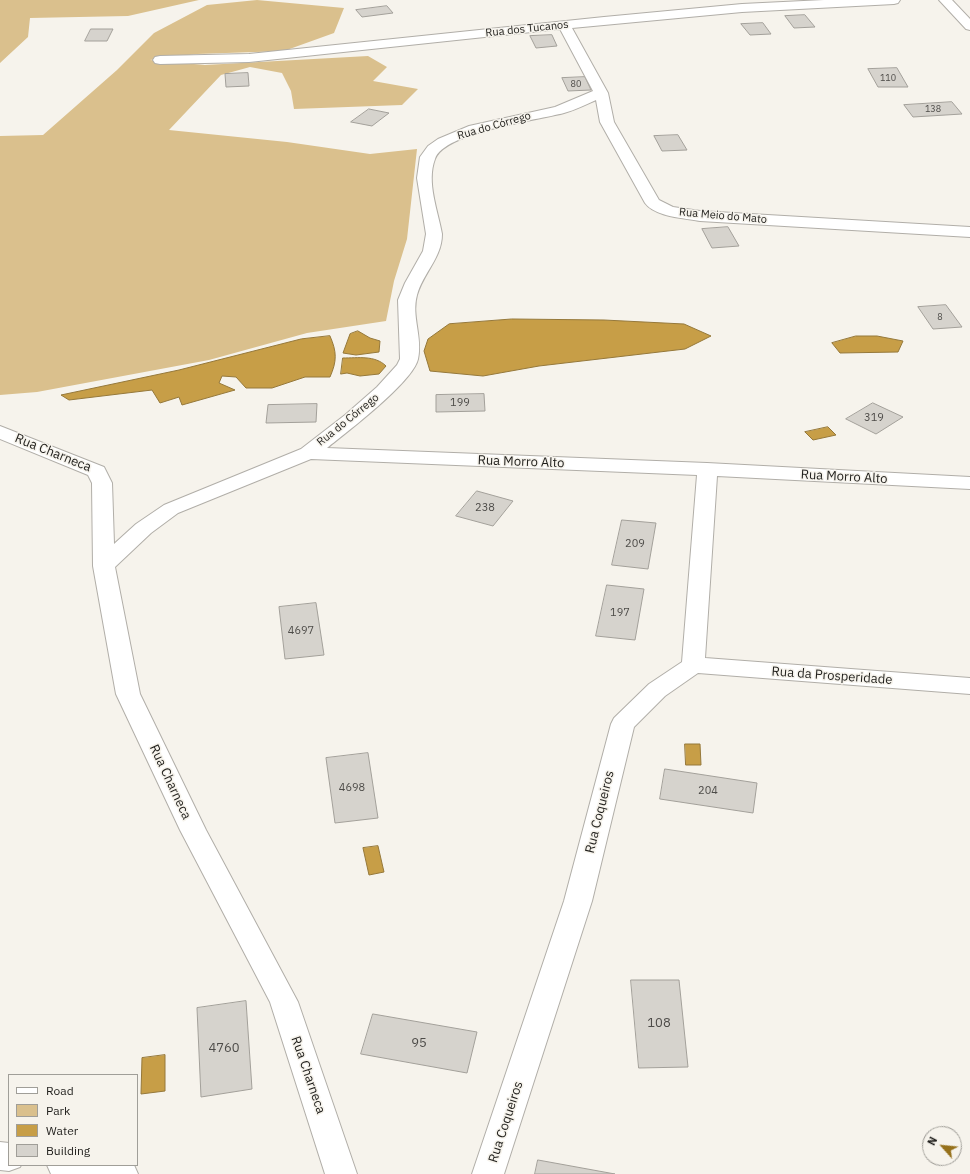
<!DOCTYPE html>
<html>
<head>
<meta charset="utf-8">
<style>
	body { margin:0 }
	#map { position:relative; width:970px; height:1174px; overflow:hidden; background:#f6f3ec; font-family:"IBM Plex Sans",sans-serif }
	canvas { display:block }
	.legend { position:absolute; left:8px; top:1074px; width:130px; height:92px; box-sizing:border-box; background:#f6f3ec; border:1px solid #a09e98; margin:0; padding:5px 7px; list-style:none; font-size:12px; color:#1f1e1b }
	.legend li { display:flex; align-items:center; gap:8px; height:20px }
	.legend b { width:20px; border:1px solid #a09e98 }
	.north { position:absolute; left:922px; top:1126px; width:40px; height:40px; box-sizing:border-box; background:#f6f3ec; border:1px solid #a09e98; border-radius:50%; rotate:297deg; font-size:11px; font-weight:700; line-height:16px; text-align:center; color:#1f1e1b }
	.north::after { content:''; display:block; margin:auto; width:14px; height:18px; background:#96711b; clip-path:polygon(50% 0,100% 100%,50% 72%,0 100%) }
</style>
</head>
<body>
<div id="map">
<canvas width="970" height="1174"></canvas>
<ul class="legend">
<li><b style="height:5px;background:#fff"></b>Road</li>
<li><b style="height:11px;background:#dac08d"></b>Park</li>
<li><b style="height:11px;background:#c79e47"></b>Water</li>
<li><b style="height:11px;background:#d6d3cd"></b>Building</li>
</ul>
<div class="north">N</div>
</div>
<script>
const c = document.querySelector('canvas').getContext('2d');
c.lineJoin = 'round';
function fillPath(path, color) { c.fillStyle = color; c.fill(path, 'evenodd'); }
function strokePath(path, color, width, dash) { c.strokeStyle = color; c.lineWidth = width; c.lineCap = dash ? 'butt' : 'round'; c.setLineDash(dash || []); c.stroke(path); }
function label(font, color, halo, rows, align = 'center') {
  c.font = font + ' "IBM Plex Sans",sans-serif'; c.lineWidth = 3; c.setLineDash([]); c.textBaseline = 'middle'; c.strokeStyle = halo; c.fillStyle = color; for (const [text, x, y, turn = 0] of rows) {
    c.save(); c.translate(x, y); c.rotate((+turn || 0) * Math.PI / 180); c.textAlign = isNaN(turn) ? turn : align; if (halo) c.strokeText(text, 0, 0); c.fillText(text, 0, 0); c.restore();
  }
}
fillPath(new Path2D(`
	M0 0H199L128 16 30 18 28 37 0 63Z
	M257 0 344 8 334 33 284 51 197 54 150 60 205 65 368 56 387 67 373 81 418 89 402 105 294 109 291 91 282 73 250 67 221 75 169 130 287 142 370 154 417 149 407 239 394 281 386 321 307 333 209 360 37 392 0 395V136L43 135 117 70 154 33 207 5Z`), '#dac08d');
const water = new Path2D(`
	M512 319 604 320 684 324 711 336 685 349 539 366 483 376 430 371 424 351 428 339 449 324Z
	M358 331 370 338 380 341 379 352 356 355 343 353 350 334Z
	M330 336C337 352 337 361 330 377H305L272 388H246L236 377 222 376 219 383 235 390 182 405 179 397 160 403 152 390 69 400 61 395 179 370 301 339Z
	M856 336H877L903 341 898 352 840 353 832 343Z
	M343 358C358 358 375 355 386 366L379 374 360 376 347 373 341 374Z
	M828 427 836 435 813 440 805 432Z
	M685 744H700L701 765H686Z
	M378 846 384 872 369 875 363 848Z
	M165 1055V1091L141 1094 142 1058Z`);
fillPath(water, '#c79e47');
strokePath(water, '#95783a', 1);
const building = new Path2D(`
	M387 6 393 13 362 17 356 10Z
	M805 15 815 27 794 28 785 16Z
	M763 23 771 34 750 35 741 24Z
	M91 29H113L107 41H85Z
	M552 35 557 46 536 48 530 36Z
	M897 68 908 87H878L868 69Z
	M248 73 249 86 226 87 225 74Z
	M585 77 591 90 568 91 562 78Z
	M952 102 962 114 913 117 904 105Z
	M369 109 389 113 372 126 351 122Z
	M678 135 687 150 662 151 654 136Z
	M728 227 739 246 712 248 702 229Z
	M946 305 962 327 933 329 918 307Z
	M484 394 485 411 436 412V395Z
	M873 403 903 417 876 434 846 419Z
	M317 404 316 422 266 423 268 405Z
	M477 491 513 501 493 526 456 516Z
	M622 520 656 523 648 569 612 565Z
	M607 585 644 589 635 640 596 636Z
	M316 603 324 655 285 659 279 607Z
	M368 753 378 818 335 823 326 758Z
	M665 769 757 783 753 813 660 799Z
	M631 980H679L688 1067 639 1068Z
	M246 1001 252 1089 201 1097 197 1008Z
	M373 1014 477 1032 467 1073 361 1054Z
	M538 1160 615 1174H535Z`);
fillPath(building, '#d6d3cd');
strokePath(building, '#a3a09a', 1);
const minor = new Path2D(`
	M824 0H900L898 3 894 4 742 12 572 28 608 93 614 122 659 200 673 207 700 211 970 227V237L700 221C685 218 655 217 645 203L600 122 596 100C585 105 575 110 564 113 538 120 444 132 435 159 426 182 438 211 442 234 442 258 423 273 417 295 411 316 423 338 418 359 413 382 347 432 327 448L707 463 970 477V489L717 476 705 658 970 678V694L698 673 665 696 634 727 592 901 504 1174H472L564 901 611 724 614 718 649 684 682 662 697 475 311 459 178 513 151 533 115 567 140 694 206 830 298 1002 357 1174H325L270 1002 180 830 116 694 93 566 92 483 88 475 0 439V426L104 467 112 483 114 544 136 524 164 505 301 449 345 415 377 387 397 365 400 359 398 300 405 283 423 251 426 234 417 178 420 157 428 146 438 139 469 126 555 107 593 91 560 29 249 62 160 64 155 63 153 60 155 57 160 56 249 54 604 17 742 4Z
	M939 0H952L970 19V30L966 29Z
	M0 1142 9 1143V1165H21L20 1167 9 1171 0 1170Z
	M47 1165H134L138 1174H51Z`);
strokePath(minor, '#b1aea8', 2);
fillPath(minor, '#fff');
label('9px', '#4d4b48', null, [
	["110",888,78],
	["80",576,84],
	["138",933,109],
	["8",940,317]
]);
label('11px', '#1f1e1b', '#f6f3ec', [
	["Rua dos Tucanos",527,29,-6],
	["Rua do Córrego",494,126,-16],
	["Rua Meio do Mato",723,216,5],
	["Rua do Córrego",348,420,-39]
]);
label('11px', '#4d4b48', null, [
	["199",460,403],
	["319",874,418],
	["238",485,508],
	["209",635,544],
	["197",620,613],
	["4697",301,631],
	["4698",352,788],
	["204",708,791]
]);
label('13px', '#1f1e1b', '#f6f3ec', [
	["Rua Charneca",53,453,22],
	["Rua Morro Alto",521,462,2],
	["Rua Morro Alto",844,477,3],
	["Rua da Prosperidade",832,676,4],
	["Rua Charneca",170,782,65],
	["Rua Coqueiros",600,812,-76],
	["Rua Charneca",308,1075,71],
	["Rua Coqueiros",506,1122,-72]
]);
label('13px', '#4d4b48', null, [
	["108",659,1023],
	["95",419,1043],
	["4760",224,1048]
]);
</script>
</body>
</html>
